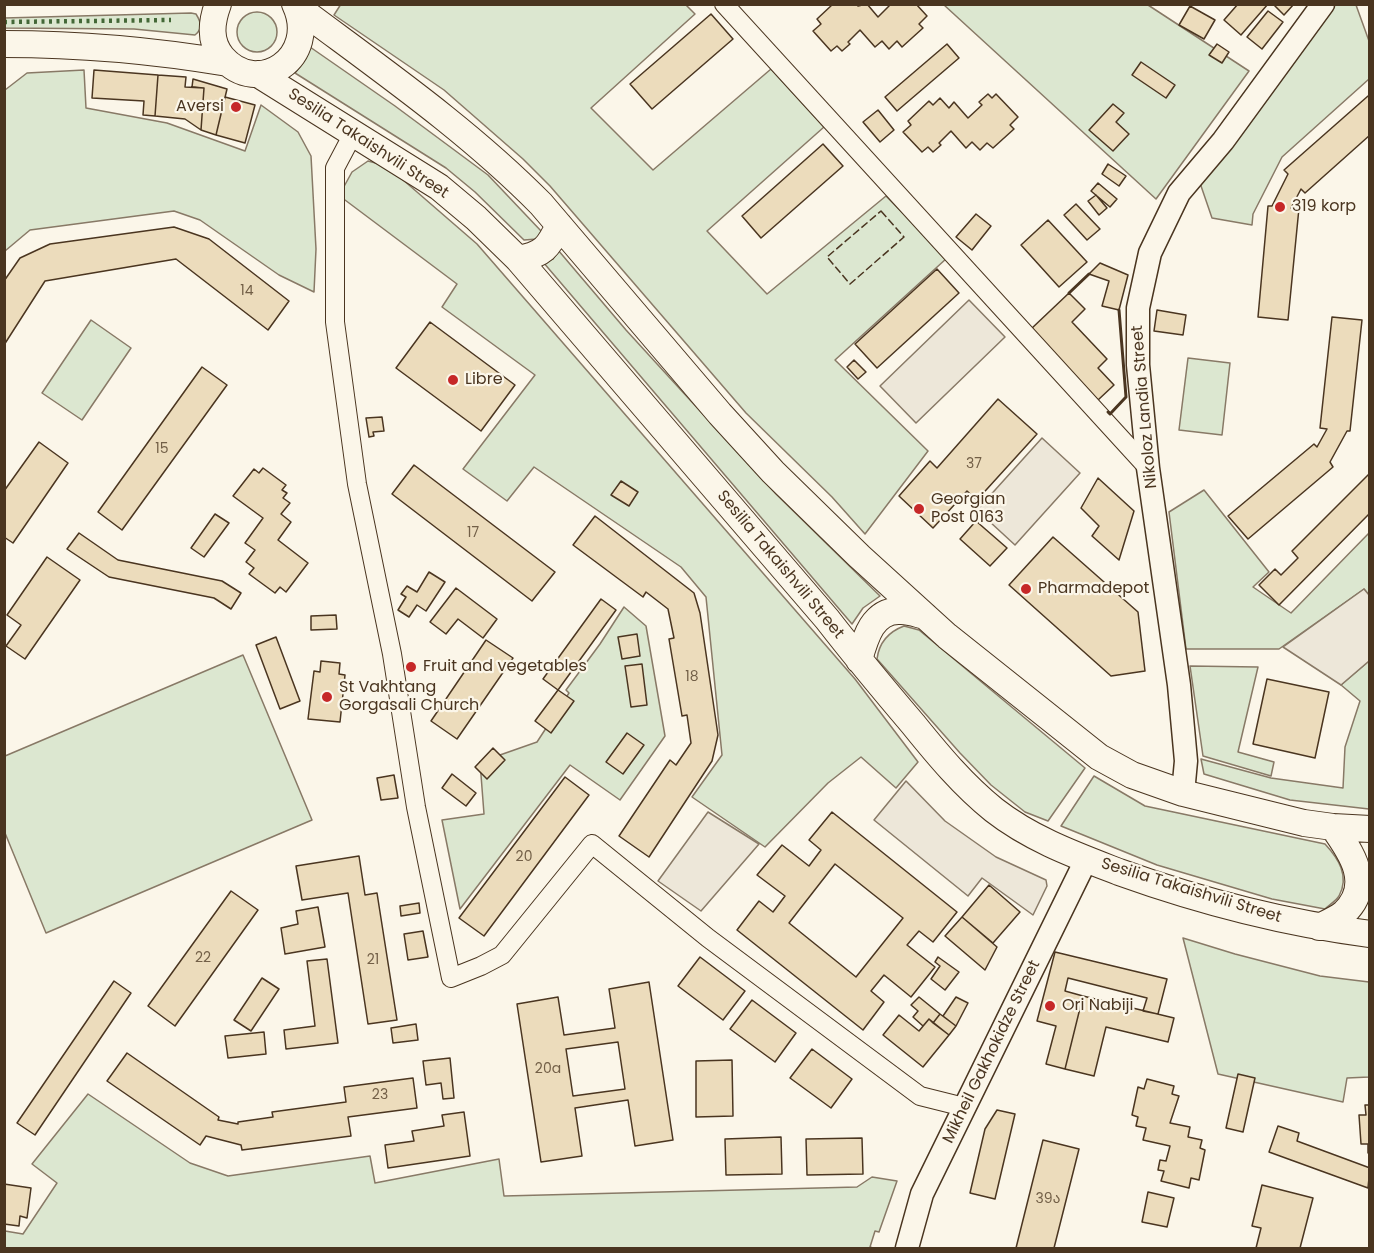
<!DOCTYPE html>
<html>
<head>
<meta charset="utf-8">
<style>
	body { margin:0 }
	#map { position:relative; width:1374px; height:1253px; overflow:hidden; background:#fbf6e9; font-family:Poppins,sans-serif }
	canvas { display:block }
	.frame { position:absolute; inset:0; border:6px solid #4a3520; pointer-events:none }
</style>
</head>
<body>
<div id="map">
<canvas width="1374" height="1253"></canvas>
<div class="frame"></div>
</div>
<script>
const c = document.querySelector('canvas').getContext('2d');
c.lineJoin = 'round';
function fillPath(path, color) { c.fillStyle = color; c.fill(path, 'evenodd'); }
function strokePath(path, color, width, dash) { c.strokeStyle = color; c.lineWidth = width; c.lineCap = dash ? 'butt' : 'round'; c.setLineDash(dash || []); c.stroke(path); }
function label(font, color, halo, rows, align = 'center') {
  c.font = font + ' Poppins,"Noto Sans Georgian",sans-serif'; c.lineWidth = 4.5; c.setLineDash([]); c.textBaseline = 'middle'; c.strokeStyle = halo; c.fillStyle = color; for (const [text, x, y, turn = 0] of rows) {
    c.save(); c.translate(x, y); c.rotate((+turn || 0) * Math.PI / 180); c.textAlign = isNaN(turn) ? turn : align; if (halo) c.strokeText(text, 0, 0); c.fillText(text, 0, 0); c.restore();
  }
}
const green = new Path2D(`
	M341 4 686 5 695 14 591 108 653 170 771 69 824 127 707 231 767 294 886 196 947 258 835 360 928 451 865 534 832 497 746 413 550 186 523 159 444 90 334 15Z
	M944 5H1148L1249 71 1156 199Z
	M1335 5H1356L1369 41V79L1282 157 1253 214 1252 225 1212 218 1200 183Z
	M237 32a20 20 0 1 1 40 0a20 20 0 1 1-40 0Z
	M191 13 196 14C201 22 203 29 195 35L134 29 5 28 4 18Z
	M310 47 395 106 488 175 542 232 537 239 524 240 475 192 446 168 295 73 304 61Z
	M84 70 86 108 167 123 245 151 261 105 298 132 311 156 316 249 314 292 279 275 200 220 174 211 30 230 5 251V90L27 73Z
	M368 161 387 166 477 244 855 679 918 762 896 788 861 757 828 783 765 847 692 797 722 755 706 597 681 567 534 467 507 501 463 469 535 375 442 307 457 284 345 200 336 201 352 172Z
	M558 250 626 330 776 494 880 596 863 608 852 624 543 262 553 259Z
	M91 320 131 348 82 420 42 393Z
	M1188 358 1230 363 1222 435 1179 430Z
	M1204 490 1269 572 1253 587 1291 613 1369 533V595L1364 589 1279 649H1186L1169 512Z
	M624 607 646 626 665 736 620 800 570 765 460 909 442 820 484 814 480 762 537 742 569 693 566 690 600 644Z
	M904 626 919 630 1085 768 1048 821 1025 812 991 785 960 753 877 659C879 643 888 632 904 626Z
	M243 655 312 820 46 933 5 833V756Z
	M1369 661V809L1290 800 1204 774 1201 759 1271 778 1343 788 1345 747 1360 701 1341 685Z
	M1190 666 1258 667 1238 752 1274 762 1271 776 1203 756Z
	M1094 776 1145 806 1325 844C1338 858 1350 876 1339 896 1336 901 1329 905 1325 909L1272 899 1157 865 1061 826Z
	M1183 938 1235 954 1320 976 1369 982V1077L1347 1078 1343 1102 1218 1074Z
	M88 1094 190 1163 228 1176 370 1156 375 1183 499 1159 504 1196 857 1187 872 1177 897 1181 879 1232 875 1231 870 1247 873 1248H5V1231L23 1234 57 1183 32 1164Z`);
fillPath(green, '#dce7d0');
strokePath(green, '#887966', 1.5);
const parking = new Path2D(`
	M969 300 1005 337 916 423 880 386Z
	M1042 438 1080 473 1015 545 977 510Z
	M1364 589 1369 595V661L1341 685 1283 647Z
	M906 781 945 821 996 857 1046 880 1047 886 1033 915 982 878 968 896 874 820Z
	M708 812 759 844 701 911 658 881Z`);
fillPath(parking, '#ede7d9');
strokePath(parking, '#887966', 1.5);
const building = new Path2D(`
	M833 4H856L858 6 867 4 878 17 891 4H916L927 16 919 24 923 28 902 47 897 41 889 49 882 41 875 47 860 30 848 42 850 44 842 51 837 46 831 51 813 31 821 24 817 19Z
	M1238 4H1268L1241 35 1224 20Z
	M1273 4H1294L1284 15Z
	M1190 6 1215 20 1204 39 1179 25Z
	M1268 11 1283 22 1262 49 1247 37Z
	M711 14 733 39 652 109 630 84Z
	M947 44 959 58 897 111 885 97Z
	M1217 44 1229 52 1222 63 1209 55Z
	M1141 62 1175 85 1166 98 1132 75Z
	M94 70 158 75 155 116 143 115 144 101 92 98Z
	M158 75 186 77 185 87 204 88 201 130 185 119 155 116Z
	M193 79 227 89 216 135 201 130 204 88 192 87Z
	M988 94 992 98 996 94 1018 117 1010 125 1014 129 993 148 987 143 980 150 972 142 966 148 951 131 939 143 941 145 933 152 928 147 922 152 903 132 911 125 908 121 929 101 933 105 940 98 949 108 954 102 968 118 982 105 979 102Z
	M1368 96 1370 98V135L1305 193 1301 189 1291 208H1299L1288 320 1258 317 1268 206H1272L1288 174 1284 170Z
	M225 97 255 105 245 143 216 135Z
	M1113 104 1124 113 1116 122 1129 134 1113 151 1089 130Z
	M878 110 894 130 880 142 863 122Z
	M823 144 843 166 761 238 742 216Z
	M1108 164 1126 176 1119 186 1102 174Z
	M1098 183 1117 199 1110 207 1091 191Z
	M1096 195 1107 208 1099 215 1088 201Z
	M1076 204 1100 229 1087 240 1064 215Z
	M976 214 991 226 972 250 956 237Z
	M1048 220 1087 262 1059 287 1021 245Z
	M174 227 209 239 289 301 268 330 176 259 45 281 4 345V281L20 258 50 244Z
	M1100 263 1128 275 1119 310 1102 306 1109 281 1089 274Z
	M937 269 959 293 877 368 855 344Z
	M1069 293 1085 309 1072 322 1107 359 1098 368 1114 385 1098 400 1031 329Z
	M1157 310 1186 315 1183 335 1154 331Z
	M1332 317 1362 320 1350 431H1347L1330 462 1333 467 1248 539 1228 516 1314 444 1317 447 1327 429 1320 428Z
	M430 322 515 385 481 431 396 368Z
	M854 360 866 372 858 379 847 367Z
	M202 367 227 385 122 530 98 512Z
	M998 399 1037 434 977 500 967 491 933 528 899 496 930 461 937 468Z
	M382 417 384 431 373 432 374 436 369 437 366 418Z
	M39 442 68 463 13 543 4 537V491Z
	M414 465 555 572 532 601 392 494Z
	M263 468 286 485 282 490 287 493 283 498 290 503 281 514 291 522 278 540 308 563 286 592 280 587 275 593 249 574 254 568 246 562 255 550 245 543 263 518 233 496 254 469 259 473Z
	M1370 473V513L1279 605 1259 585 1275 569 1281 575 1298 558 1292 551Z
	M1098 478 1134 511 1119 560 1092 536 1099 526 1081 508Z
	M621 481 638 492 629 506 611 495Z
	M215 514 229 523 204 557 191 548Z
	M595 516 694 593 700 613 718 735 712 761 649 857 619 836 670 760 676 765 691 743 687 715 682 716 669 639 674 638 668 609 646 592 643 597 573 545Z
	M976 521 1007 548 990 566 960 539Z
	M79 533 118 560 222 581 241 593 231 609 214 598 109 577 67 549Z
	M1053 537 1138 612 1145 671 1111 676 1009 585Z
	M47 557 80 580 25 659 6 646 21 625 7 615Z
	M429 572 445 582 426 611 417 605 409 617 398 610 406 597 401 594 407 586 417 592Z
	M456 588 497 619 483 638 458 619 446 634 430 622Z
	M601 599 616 610 558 690 543 679Z
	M336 615 337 629 311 630V616Z
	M637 634 640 656 622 659 618 637Z
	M276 637 300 701 280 709 256 645Z
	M486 640 513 658 457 739 431 721Z
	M321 661 340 663 339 674 345 675 340 722 308 719 314 671 320 672Z
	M642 664 647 705 631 707 625 666Z
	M1267 679 1329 692 1315 758 1253 744Z
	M558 690 574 701 551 733 535 721Z
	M627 733 644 745 623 774 606 762Z
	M493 748 505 760 487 779 475 767Z
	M452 774 476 793 466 806 442 788Z
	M394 775 398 798 381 800 377 778Z
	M565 777 589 795 484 936 459 918Z
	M832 812 957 912 933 942 919 931 907 945 935 967 911 997 884 975 871 991 884 1002 863 1030 737 930 759 901 773 912 785 896 757 875 782 845 809 866 821 850 809 840ZM835 864 903 918 856 977 789 923Z
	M359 856 365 895 377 893 397 1020 368 1024 348 893 302 900 296 866Z
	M989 885 1020 912 993 943 962 917Z
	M231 891 258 910 175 1026 148 1006Z
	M419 903 420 913 401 916 400 906Z
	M318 907 325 947 285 954 281 928 298 924 296 911Z
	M962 917 997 947 985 970 945 936Z
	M423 931 428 957 408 960 404 934Z
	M1055 952 1167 979 1158 1014 1143 1011 1147 998 1068 978 1065 991 1083 996 1065 1069 1046 1064 1056 1026 1037 1021Z
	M700 957 745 991 723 1020 678 986Z
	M938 957 959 972 945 990 931 979 940 966 935 962Z
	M327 959 338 1043 286 1049 284 1030 315 1026 307 961Z
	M262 978 279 989 251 1031 234 1020Z
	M114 981 131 993 35 1135 17 1123Z
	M649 982 673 1140 635 1146 628 1100 575 1108 582 1156 541 1162 517 1004 558 997 564 1035 615 1028 609 989ZM618 1042 625 1089 573 1096 566 1049Z
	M1083 996 1174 1018 1168 1042 1106 1027 1094 1076 1065 1069Z
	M919 997 940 1014 933 1023 929 1019 923 1026 913 1017 918 1011 911 1005Z
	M956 997 968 1003 956 1026 943 1016Z
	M752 1000 796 1033 775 1062 730 1029Z
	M940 1014 956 1026 949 1035 933 1023Z
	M899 1015 919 1031 929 1019 949 1035 923 1067 883 1035Z
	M416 1024 418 1040 393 1043 391 1028Z
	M264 1032 266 1054 228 1058 225 1036Z
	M812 1049 852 1079 831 1108 790 1078Z
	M127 1053 219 1117 218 1120 238 1124V1122L273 1117 272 1112 346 1102 344 1087 413 1078 417 1108 348 1117 351 1136 242 1150 241 1145 206 1136 200 1145 107 1081Z
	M450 1058 454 1098 443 1099 441 1083 426 1085 423 1061Z
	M732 1060 733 1116 696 1117V1061Z
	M1238 1074 1255 1078 1243 1132 1226 1128Z
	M1147 1079 1174 1086 1172 1094 1179 1096 1170 1123 1190 1127 1188 1137 1202 1140 1200 1148 1205 1150 1199 1180 1191 1178 1189 1188 1161 1181 1164 1171 1158 1170 1160 1160 1166 1161 1170 1146 1143 1140 1146 1128 1136 1126 1138 1117 1132 1115 1138 1087 1144 1089Z
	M1365 1105H1370V1152L1368 1153V1144H1361L1359 1115H1366Z
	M997 1110 1015 1114 995 1199 970 1193 985 1129Z
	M464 1112 470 1156 388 1168 385 1145 414 1141 412 1131 444 1126 442 1115Z
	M1278 1126 1299 1133 1297 1141 1370 1168 1368 1188 1269 1152Z
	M781 1137 782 1174 726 1175 725 1139Z
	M862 1138 863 1174 807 1175 806 1139Z
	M1043 1140 1079 1149 1054 1248H1016Z
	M4 1184 31 1188 27 1218 20 1216 19 1226 4 1224Z
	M1262 1185 1313 1198 1300 1248H1256L1261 1228 1252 1226Z
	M1148 1192 1174 1198 1167 1227 1142 1222Z`);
fillPath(building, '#ecdcbc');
strokePath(building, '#4a3520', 1.5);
const minor = new Path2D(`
	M724 4 1148 468
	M354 132 335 168V322L357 484 392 654 416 807 451 978 481 966 502 955 592 844 708 938 920 1096 964 1107`);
const tertiary = new Path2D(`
	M1183 793 1186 761 1179 685 1148 468 1138 365V308L1150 253 1179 193 1223 141 1323 4
	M907 1248 922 1194 1086 860`);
const secondary = new Path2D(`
	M218 4C211 23 209 41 222 57 258 99 320 57 295 4
	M296 6C380 69 467 129 541 204L720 414 773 472 859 556 947 636 1099 757 1132 775 1183 793 1304 823 1333 827 1370 829
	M4 44C82 44 151 50 228 63
	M258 74 439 187 476 218 518 259 827 619C855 655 884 690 913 724 938 755 963 785 994 810 1031 839 1075 855 1119 872 1200 901 1284 923 1370 934
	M518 259C543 255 549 247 559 225
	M859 660C865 638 873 609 901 611 909 611 917 614 925 616
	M1319 927C1327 923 1337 919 1344 913 1374 885 1351 852 1333 827`);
strokePath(minor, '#4a3520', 20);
strokePath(tertiary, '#4a3520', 25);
strokePath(secondary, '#4a3520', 28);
strokePath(minor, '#fbf6e9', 18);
strokePath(tertiary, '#fbf6e9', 22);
strokePath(secondary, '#fbf6e9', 26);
strokePath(new Path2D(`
	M4 22 171 20`), '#436837', 4.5, [3, 4.5]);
strokePath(new Path2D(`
	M881 211 904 237 850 284 827 257Z`), '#4a3520', 1.5, [8, 3]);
strokePath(new Path2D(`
	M1069 293 1089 274
	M1108 412 1110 414 1126 397 1119 310`), '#4a3520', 3);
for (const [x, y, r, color] of [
	[236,107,6,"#c62828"],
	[1280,207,6,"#c62828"],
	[453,380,6,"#c62828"],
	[919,509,6,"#c62828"],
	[1026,589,6,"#c62828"],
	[411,667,6,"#c62828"],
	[327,697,6,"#c62828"],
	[1050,1006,6,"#c62828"]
]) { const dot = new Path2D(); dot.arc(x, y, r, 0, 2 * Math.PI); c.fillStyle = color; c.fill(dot); strokePath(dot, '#fbf6e9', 2); }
label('14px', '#725f47', null, [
	["14",247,291],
	["15",162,449],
	["37",974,464],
	["17",473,533],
	["18",692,677],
	["20",524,857],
	["22",203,958],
	["21",373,960],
	["20a",548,1069],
	["23",380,1095],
	["39ა",1048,1199]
]);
label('16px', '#4a3520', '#fbf6e9', [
	["Aversi",224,107,"right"],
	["319 korp",1292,207],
	["Libre",465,380],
	["Georgian",931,500],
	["Post 0163",931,518],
	["Pharmadepot",1038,589],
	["Fruit and vegetables",423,667],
	["St Vakhtang",339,688],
	["Gorgasali Church",339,706],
	["Ori Nabiji",1062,1006]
], 'left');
label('16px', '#4a3520', '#fbf6e9', [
	["Sesilia Takaishvili Street",368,144,33],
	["Nikoloz Landia Street",1145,407,-95],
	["Sesilia Takaishvili Street",780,565,50],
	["Sesilia Takaishvili Street",1191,891,17],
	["Mikheil Gakhokidze Street",992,1052,-64]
]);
</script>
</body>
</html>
